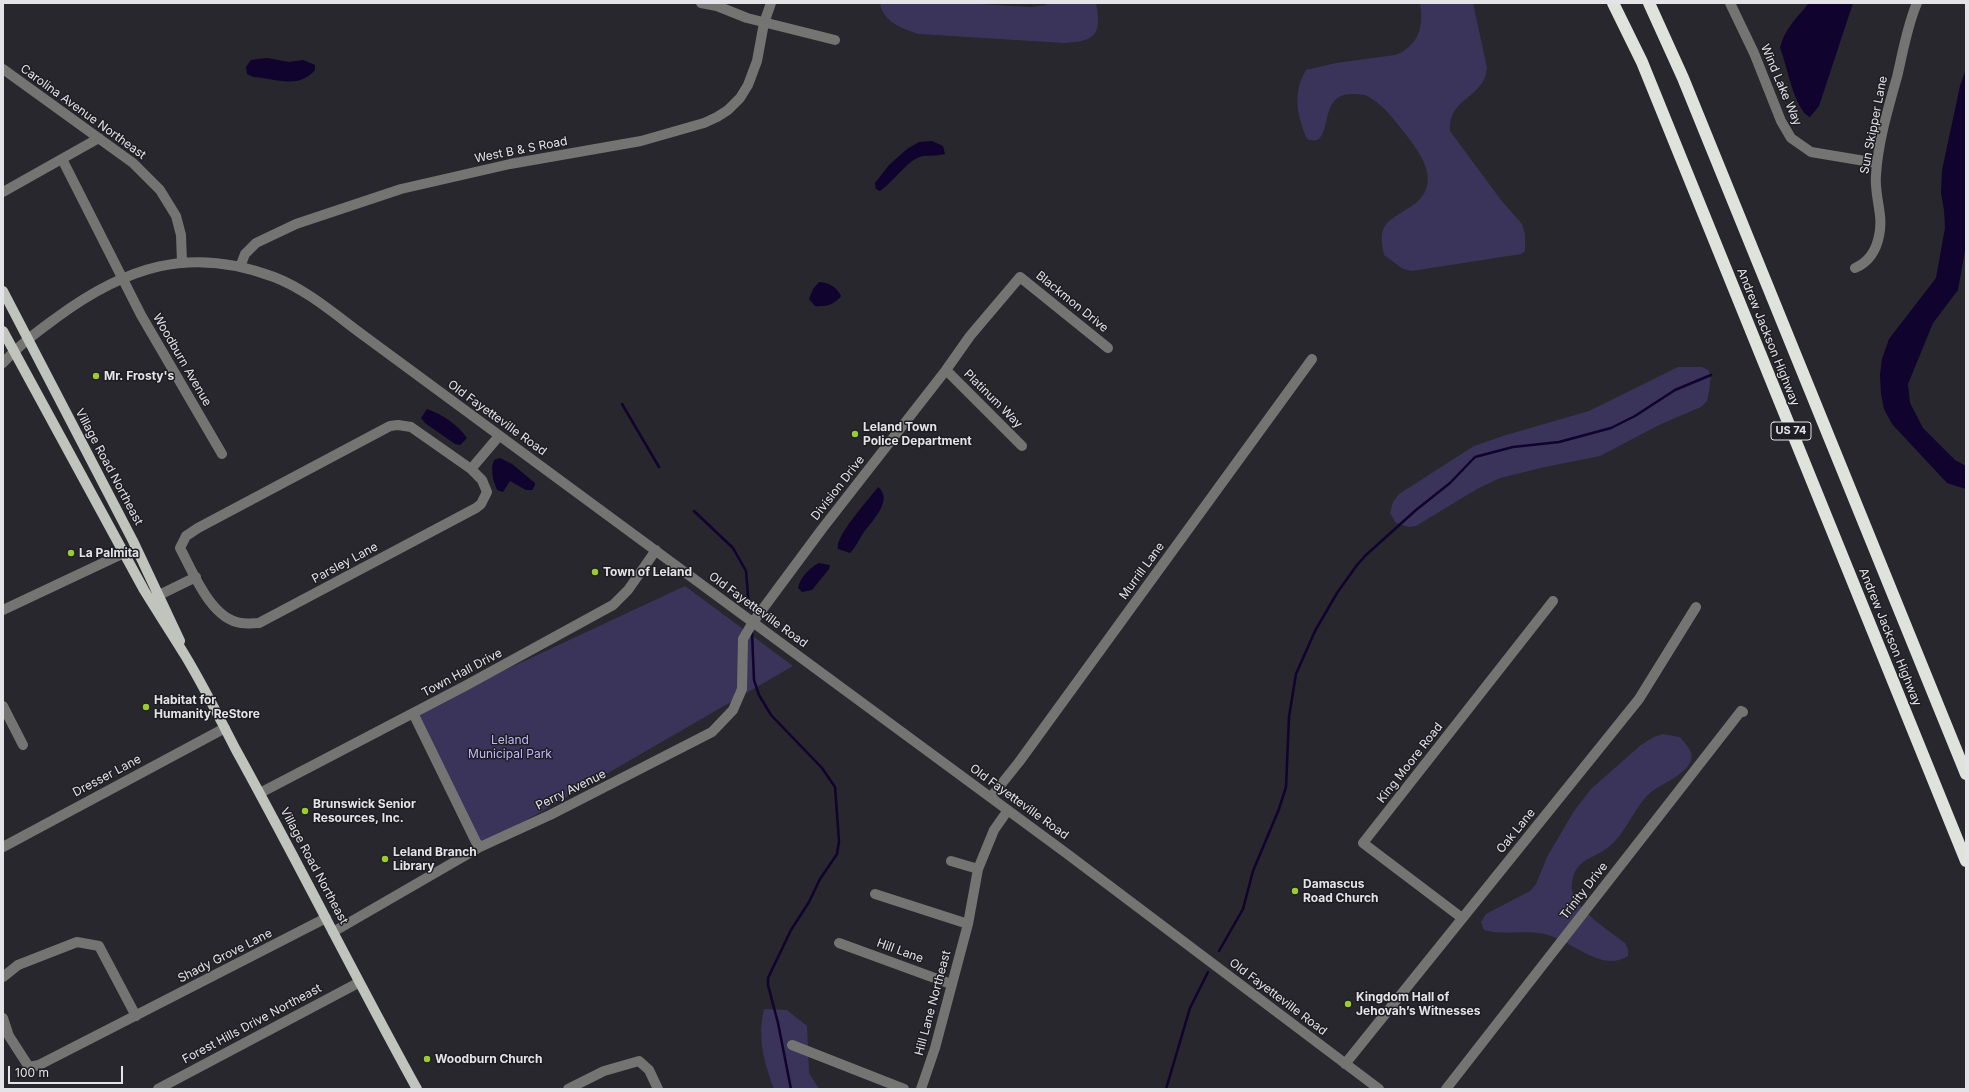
<!DOCTYPE html>
<html>
<head>
<meta charset="utf-8">
<style>
	body { margin:0 }
	#map { position:relative; width:1969px; height:1092px; overflow:hidden; background:#27272d; font-family:Inter,sans-serif }
	canvas { display:block }
	.frame { position:absolute; inset:0; border:4px solid #e4e4e8; pointer-events:none }
	.scale { position:absolute; left:8px; top:1066px; width:115px; height:18px; box-sizing:border-box; border:2px solid #e4e4e8; border-top:0; padding-left:5px; font-size:12px; line-height:14px; white-space:nowrap; color:#e4e4e8; -webkit-text-stroke:3px #1e1d23; paint-order:stroke }
</style>
</head>
<body>
<div id="map">
<canvas width="1969" height="1092"></canvas>
<div class="frame"></div>
<div class="scale">100 m</div>
</div>
<script>
const c = document.querySelector('canvas').getContext('2d');
c.lineJoin = 'round';
function fillPath(path, color) { c.fillStyle = color; c.fill(path, 'evenodd'); }
function strokePath(path, color, width, dash) { c.strokeStyle = color; c.lineWidth = width; c.lineCap = dash ? 'butt' : 'round'; c.setLineDash(dash || []); c.stroke(path); }
function label(font, color, halo, rows, align = 'center') {
  c.font = font + ' Inter,sans-serif'; c.lineWidth = 3; c.setLineDash([]); c.textBaseline = 'middle'; c.strokeStyle = halo; c.fillStyle = color; for (const [text, x, y, turn = 0] of rows) {
    c.save(); c.translate(x, y); c.rotate((+turn || 0) * Math.PI / 180); c.textAlign = isNaN(turn) ? turn : align; if (halo) c.strokeText(text, 0, 0); c.fillText(text, 0, 0); c.restore();
  }
}
fillPath(new Path2D(`
	M880 3H962L1031 7 1046 5 1048 3H1096C1102 36 1095 41 1064 43L919 34C904 30 881 20 880 3Z
	M1420 3H1473L1487 68C1485 98 1447 98 1450 131L1501 200 1522 224 1525 234V251L1521 254 1412 271 1403 269 1384 255C1382 245 1379 232 1387 223 1396 214 1410 209 1419 200 1439 180 1421 154 1407 136 1396 122 1385 106 1369 97 1364 94 1358 94 1352 94 1315 93 1336 150 1307 139 1297 115 1292 94 1306 70L1336 63 1395 55C1419 46 1424 26 1420 3Z
	M1678 367H1702L1708 370 1711 375 1709 391 1707 401 1701 407 1661 424 1600 456 1545 467 1500 478 1477 489 1416 526 1409 527 1396 523 1390 513 1393 502 1399 494 1474 446 1506 435 1589 411Z
	M685 586 793 666 480 847 413 713Z
	M1663 734 1680 737C1685 744 1694 751 1691 760 1687 774 1662 784 1651 792 1633 808 1626 835 1606 849 1598 855 1584 859 1578 867 1573 873 1571 882 1572 890 1575 909 1609 931 1625 943L1628 949V956C1602 973 1574 942 1548 935 1528 929 1504 936 1484 930L1481 922 1486 914 1530 891 1536 884 1547 857 1574 811 1591 789 1641 745 1654 737Z
	M764 1009 787 1010 807 1026 809 1073 819 1089H774C764 1062 757 1038 764 1009Z`), '#3a345b');
fillPath(new Path2D(`
	M1809 3H1853L1819 106 1810 117C1794 110 1787 64 1780 48 1783 31 1798 16 1809 3Z
	M267 58 289 62 303 60 315 65V70C298 90 275 78 253 77L247 74 246 67 251 60Z
	M1966 69V245L1958 290 1933 323 1908 384 1910 403 1923 428 1955 460 1966 466V489L1947 483 1892 424 1884 409 1881 394 1880 375 1882 359 1889 339 1936 278 1945 228 1944 210 1941 193 1942 170 1960 86Z
	M932 141 943 146 945 154C936 157 926 154 917 158 904 165 893 182 880 191L876 189 875 183 889 165 907 149 919 142Z
	M819 282C828 282 837 287 841 296 834 305 826 307 815 306L809 299 813 289Z
	M427 409C442 414 458 425 467 438L460 445 455 444 425 423 421 418Z
	M500 458 512 464 535 483V485L532 490H526L510 481 503 492 497 490 493 479 492 467 494 460Z
	M878 487C894 500 872 521 864 532 859 539 856 547 850 553L838 549C834 537 870 498 878 487Z
	M819 563 830 565 829 569 812 590 802 592 798 588C800 577 811 567 819 563Z`), '#10032e');
strokePath(new Path2D(`
	M622 404 659 467
	M694 511 733 548 746 571 749 607
	M752 632 754 680 759 695 771 715 822 768 835 787 839 841 837 854 820 879 809 902 791 930 768 978V985L778 1023 791 1089
	M1219 951 1243 909 1253 871 1279 809 1286 787 1289 717 1296 674 1315 631 1337 593 1357 565 1366 555 1416 510 1450 483 1475 457 1513 447 1559 442 1611 428 1635 416 1675 390 1711 375
	M1166 1089 1190 1008 1208 972`), '#10032e', 2.5);
strokePath(new Path2D(`
	M701 3 717 6 747 18 835 40
	M1730 3 1754 53 1781 121 1791 138 1811 152 1877 163
	M3 69 133 163 160 190 176 216 181 235 182 263
	M62 159 141 315 222 454
	M3 192 99 138
	M240 267 245 254 256 243 296 224 401 189 510 164 641 141 704 123 717 117 728 110 740 98 748 85 757 61 764 23 771 3
	M1855 268C1869 262 1876 251 1879 236 1884 215 1874 196 1876 175 1878 142 1888 109 1897 77 1903 52 1907 26 1917 3
	M3 363C19 345 37 332 56 318 125 267 190 245 274 277 308 290 338 317 367 338L1066 853 1379 1089
	M946 370 1022 446
	M471 469 482 480 487 492 481 504 476 508 259 623C253 623 247 624 241 623 211 619 193 572 180 548L186 536 198 528 390 426 398 425 411 427 471 469 499 436
	M151 599 196 577
	M3 610 124 553
	M3 706 23 745
	M413 713 476 842 480 847
	M260 793 465 686 613 605 628 590 656 550
	M991 797 1019 762 1312 359
	M3 847 225 728
	M951 861 978 869
	M875 894 968 924
	M1462 918 1363 843 1553 601
	M333 932 480 847 550 815 712 732 733 710 742 689 743 639 753 622 822 529 946 370 970 336 1020 277 1108 348
	M839 943 951 984
	M3 977 18 965 77 942 99 946 136 1016
	M3 1018 9 1036 29 1067 39 1065 326 918
	M792 1045 904 1089
	M1345 1064 1639 699 1696 607
	M158 1089 358 983
	M568 1089 604 1071 639 1061 649 1070 658 1089
	M921 1089 935 1048 968 924 978 869 994 830 1008 810
	M1446 1089 1741 711 1743 712`), '#747572', 10);
strokePath(new Path2D(`
	M3 291 133 541 180 641
	M3 331 144 590C158 613 172 634 186 657 204 687 220 719 236 750 298 862 355 977 417 1089`), '#c1c4bd', 10);
strokePath(new Path2D(`
	M1613 3 1642 62 1966 861
	M1649 3 1683 78 1966 774`), '#dfe3db', 12);
for (const [x, y, r, color] of [
	[96,376,4,"#9bcb32"],
	[855,434,4,"#9bcb32"],
	[71,553,4,"#9bcb32"],
	[595,572,4,"#9bcb32"],
	[146,707,4,"#9bcb32"],
	[305,811,4,"#9bcb32"],
	[385,859,4,"#9bcb32"],
	[1295,891,4,"#9bcb32"],
	[1348,1004,4,"#9bcb32"],
	[427,1059,4,"#9bcb32"]
]) { const dot = new Path2D(); dot.arc(x, y, r, 0, 2 * Math.PI); c.fillStyle = color; c.fill(dot); strokePath(dot, '#1e1d23', 1.5); }
for (const [x, y, w] of [
	[1791,431,40]
]) { const box = new Path2D(); box.roundRect(x - w / 2, y - 9, w, 18, 3); c.fillStyle = '#1e1d23'; c.fill(box); strokePath(box, '#e4e4e8', 1); }
label('bold 11px', '#e4e4e8', null, [
	["US 74",1791,431]
]);
label('12px', '#e4e4e8', '#1e1d23', [
	["Wind Lake Way",1781,85,67],
	["Carolina Avenue Northeast",83,112,36],
	["Sun Skipper Lane",1874,125,-79],
	["West B & S Road",521,150,-11],
	["Blackmon Drive",1072,302,39],
	["Andrew Jackson Highway",1768,337,68],
	["Woodburn Avenue",182,360,60],
	["Platinum Way",993,399,45],
	["Old Fayetteville Road",497,418,36],
	["Village Road Northeast",109,467,62],
	["Division Drive",838,488,-52],
	["Parsley Lane",345,563,-28],
	["Murrill Lane",1142,571,-54],
	["Old Fayetteville Road",758,610,36],
	["Andrew Jackson Highway",1890,637,68],
	["Town Hall Drive",462,673,-28],
	["King Moore Road",1410,763,-52],
	["Dresser Lane",107,776,-28],
	["Perry Avenue",571,790,-26],
	["Old Fayetteville Road",1019,802,36],
	["Oak Lane",1516,831,-51],
	["Village Road Northeast",314,866,62],
	["Trinity Drive",1584,891,-52],
	["Hill Lane",900,951,20],
	["Shady Grove Lane",225,956,-27],
	["Old Fayetteville Road",1278,997,37],
	["Hill Lane Northeast",933,1003,-75],
	["Forest Hills Drive Northeast",252,1024,-28]
]);
label('bold 12px', '#e4e4e8', '#1e1d23', [
	["Mr. Frosty's",104,376],
	["Leland Town",863,427],
	["Police Department",863,441],
	["La Palmita",79,553],
	["Town of Leland",603,572],
	["Habitat for",154,700],
	["Humanity ReStore",154,714],
	["Brunswick Senior",313,804],
	["Resources, Inc.",313,818],
	["Leland Branch",393,852],
	["Library",393,866],
	["Damascus",1303,884],
	["Road Church",1303,898],
	["Kingdom Hall of",1356,997],
	["Jehovah’s Witnesses",1356,1011],
	["Woodburn Church",435,1059]
], 'left');
label('12px', '#c2bafb', '#1e1d23', [
	["Leland",510,740],
	["Municipal Park",510,754]
]);
</script>
</body>
</html>
